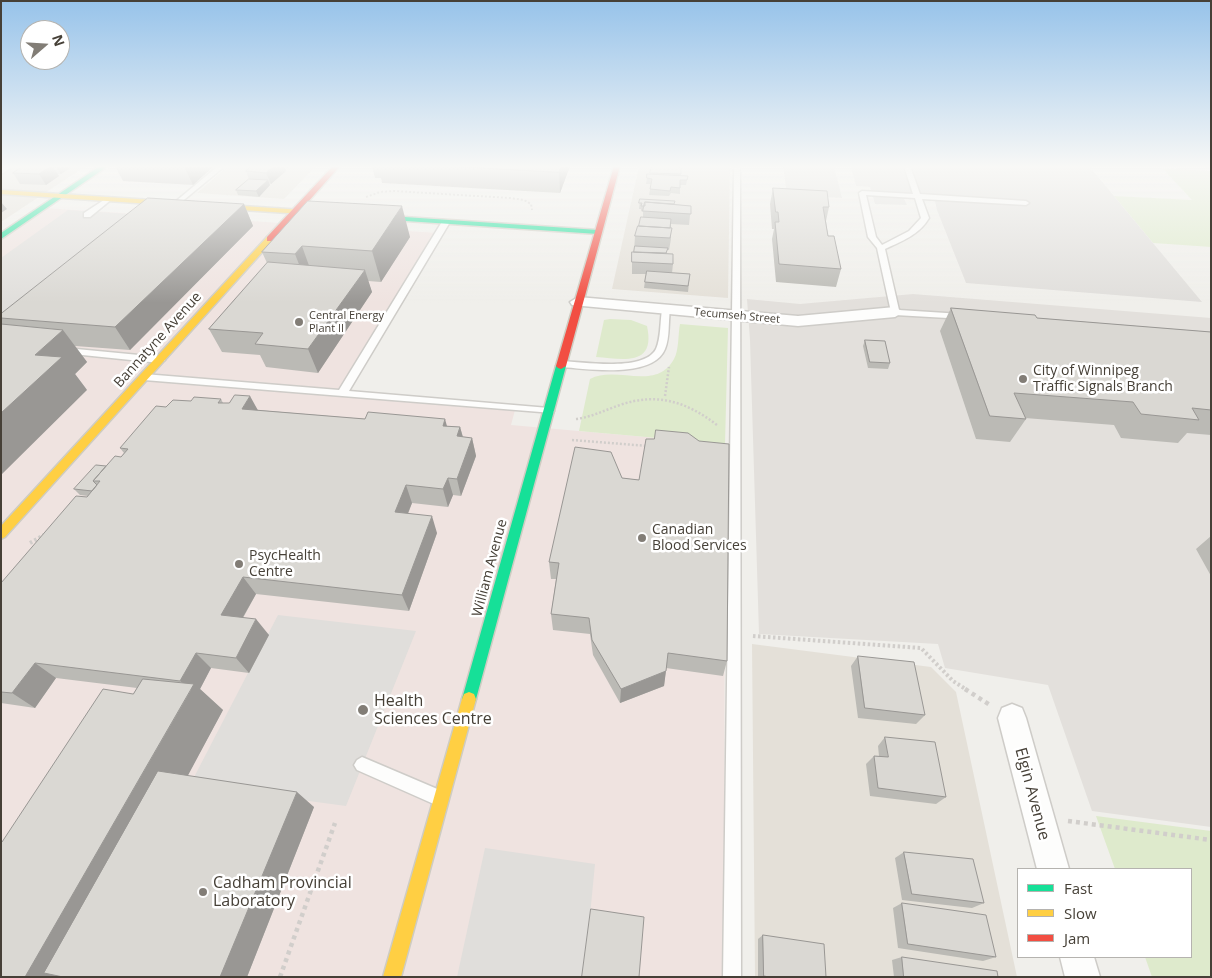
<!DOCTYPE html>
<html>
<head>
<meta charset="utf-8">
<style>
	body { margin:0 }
	#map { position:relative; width:1212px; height:978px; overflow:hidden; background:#f0efeb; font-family:"Open Sans",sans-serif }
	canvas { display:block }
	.frame { position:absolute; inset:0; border:2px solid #464037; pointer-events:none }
	.legend { position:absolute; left:1017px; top:868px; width:175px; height:90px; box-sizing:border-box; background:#fff; border:1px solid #b5b3af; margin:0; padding:6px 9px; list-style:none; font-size:15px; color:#464037 }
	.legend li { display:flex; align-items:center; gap:10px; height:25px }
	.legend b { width:25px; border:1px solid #b5b3af }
	.north { position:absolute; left:20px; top:20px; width:50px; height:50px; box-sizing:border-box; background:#fff; border:1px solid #b5b3af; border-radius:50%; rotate:71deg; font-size:14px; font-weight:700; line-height:20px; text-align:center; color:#464037 }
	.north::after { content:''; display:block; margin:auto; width:18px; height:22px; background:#827d76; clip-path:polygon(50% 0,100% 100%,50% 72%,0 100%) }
</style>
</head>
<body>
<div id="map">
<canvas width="1212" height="978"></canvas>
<div class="frame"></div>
<ul class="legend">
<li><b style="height:6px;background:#16e098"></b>Fast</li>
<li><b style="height:6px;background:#ffcf43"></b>Slow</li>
<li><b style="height:6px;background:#f24e42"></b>Jam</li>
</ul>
<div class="north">N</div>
</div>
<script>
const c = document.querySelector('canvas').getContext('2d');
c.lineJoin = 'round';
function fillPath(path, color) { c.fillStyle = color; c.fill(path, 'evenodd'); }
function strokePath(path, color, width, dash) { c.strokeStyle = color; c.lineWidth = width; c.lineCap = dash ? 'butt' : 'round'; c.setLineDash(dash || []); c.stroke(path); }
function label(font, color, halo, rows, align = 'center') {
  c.font = font + ' "Open Sans",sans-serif'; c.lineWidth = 5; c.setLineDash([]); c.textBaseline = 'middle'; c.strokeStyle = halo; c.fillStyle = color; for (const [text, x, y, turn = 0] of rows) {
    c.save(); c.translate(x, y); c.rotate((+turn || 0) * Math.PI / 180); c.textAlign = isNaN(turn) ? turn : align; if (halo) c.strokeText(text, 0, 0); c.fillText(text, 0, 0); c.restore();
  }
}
fillPath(new Path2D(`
	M1 166H86L1 222Z
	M228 166H316L284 199 197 193Z
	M639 166H730L728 298 612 289Z
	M752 644 931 667 956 692 1017 977H755Z`), '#e4e0d8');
fillPath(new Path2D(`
	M913 294 1211 318V827L1092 811 1048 685 945 668 938 644 759 634 750 340 747 299 800 304Z`), '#e3e0dc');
fillPath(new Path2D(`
	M45 208 439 233 337 394 515 410 511 425 725 444 724 977H1V233Z`), '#efe3e0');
fillPath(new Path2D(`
	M1162 168 1211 171V247L1153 243 1114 196 1192 200Z
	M610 319 631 320 647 326C656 367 623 359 596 357L604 320Z
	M680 324 728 328 725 444 579 431 590 379C616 365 656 392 674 359 679 351 678 334 680 324Z
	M1096 816 1211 831V977H1152L1145 957H1191V869H1115Z`), '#deeacc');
fillPath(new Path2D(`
	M783 166H834L842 198 787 195Z
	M851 166H1089L1202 302 966 283 937 210 935 201 904 199 907 205 875 204 870 187 856 186Z
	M68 210 161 216 1 352V258Z
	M278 615 416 631 346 806 190 785Z
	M485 848 595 864 584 977H457Z`), '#e0dedb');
const lane = new Path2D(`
	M6 166H14L1 174V169Z
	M218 166H225L179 204H175V202Z
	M734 166H740L741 977H723Z
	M904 166H910L920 194 1026 201 1029 203 1026 205 922 199 929 218C919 235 902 241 885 249L899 310 962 314 966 317 965 319 895 315 891 312 877 248 868 237 859 193 862 191 913 194ZM866 195 915 198 921 218 909 231 882 245 876 237Z
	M1206 166H1211V168L1207 167Z
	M107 198 112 199 90 217H84V213Z
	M443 220 450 222 349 391 549 408 554 411 553 413 144 380 139 377 144 374 339 390Z
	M666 307 670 310C668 323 670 337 665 349 653 379 587 369 562 367L557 364 562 361C584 362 644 372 656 349 661 338 660 322 662 310Z
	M66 348 160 357 165 360 160 363 63 353V349Z
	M362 757 442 791 444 797 442 803 436 805 357 770 354 765 357 760Z`);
const street = new Path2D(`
	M578 297 798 316 895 307 903 312 895 317 798 326 572 305 570 302Z
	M1012 704 1022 708 1026 718 1069 869H1037L998 718 1002 708Z
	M1060 957H1094L1100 977H1065Z`);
const fast = new Path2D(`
	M100 166H108L1 239V233Z
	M315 211 598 230 602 232 598 234 318 215 314 213Z
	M561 363 566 366 476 699 474 704 469 706 464 704 462 699 556 366Z`);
const slow = new Path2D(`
	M1 190 318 211 322 213 318 215 1 194Z
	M267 237 274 239 5 537 1 539V526Z
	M469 692 474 694 476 699 401 977H383L462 699 464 694Z`);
const jam = new Path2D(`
	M333 166H340L273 241H267V237Z
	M614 166H620L566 366 561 369 558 368 556 366Z`);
strokePath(lane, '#ceccc8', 3);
strokePath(street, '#ceccc8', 3);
strokePath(fast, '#ceccc2', 3);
strokePath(slow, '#ceccc2', 3);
strokePath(jam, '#ceccc2', 3);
strokePath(new Path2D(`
	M366 197 380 192 394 191 510 198 524 200 531 204 532 210`), '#d1cecb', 2, [2, 2]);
strokePath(new Path2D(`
	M665 396 669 367
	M576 419C592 417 605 410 620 405 657 392 687 402 717 425
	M572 440 648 446`), '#d1cecb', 2.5, [2, 2]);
strokePath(new Path2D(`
	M30 543 44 535
	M753 636 921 648 953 681 967 690`), '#d1cecb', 4, [2.5, 2.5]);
strokePath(new Path2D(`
	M965 689 990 705
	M1068 821 1211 840
	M280 977 335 823`), '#d1cecb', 4.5, [4, 4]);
fillPath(lane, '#fdfdfc');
fillPath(street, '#fdfdfc');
fillPath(fast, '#16e098');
fillPath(slow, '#ffcf43');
fillPath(jam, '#f24e42');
fillPath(new Path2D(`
	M23 166H73L61 174H57L59 176 46 185 20 184 13 173Z
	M115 166H214L193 185 123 181Z
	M252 166H290L288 168H285L286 171 271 184 269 183 270 185 259 197 238 195 236 190 249 179 246 171Z
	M372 166H570L560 193 382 183 381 178H375Z
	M652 166H680L679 167H681V175L688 176 686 185H680V194L671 193 669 196 649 195 651 184H646L647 178 650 174Z
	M773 188 829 207 826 221 828 236 841 269 836 287 776 282 772 239 774 229H772L770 204Z
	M640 199 674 204 691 206 689 225 671 224V239L669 250H667V253L673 264 672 273 690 274 688 292 644 288 646 274H632V252H634L635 236 643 218V212L641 211V209H639Z
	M308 201 410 237 381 282 368 281 372 292 318 373 266 367 260 355 222 352 209 329 267 263 262 252Z
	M244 204 253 226 130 350 75 346 87 362 75 374 87 390 3 325 1 322V314Z
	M951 308 1037 318 1211 332V435L1187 433 1178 443 1121 438 1114 425 1025 418 1026 419 1010 442 976 439 940 331Z
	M865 340 890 363 888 369 868 368 863 346Z
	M221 399 223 403 258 410 460 427 463 437 472 438 476 456 461 496 453 495 448 507 412 503 408 514 437 533 409 611 256 594 243 618 269 635 249 673 211 668 200 689 223 710 187 776 314 807 247 977H1L2 842 133 694 137 688 56 678 35 708 1 703V583L88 496 80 495 74 489 106 466 121 457 124 453 120 448 166 407 191 401Z
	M622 478 639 480 727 661 723 676 666 668 664 686 620 703 593 655 590 634 553 630 551 614 556 579H551L549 562Z
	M1211 536V576L1196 549Z
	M858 656 925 715 916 724 858 718 851 666Z
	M885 737 946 797 936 804 870 796 866 764 874 756H879L878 746Z
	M904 852 984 903 972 908 902 900 895 858Z
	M902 903 996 957 983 961 898 948 893 908Z
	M763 935 826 977H758V939Z
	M902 957 998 977H894L892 960Z`), '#bbbab5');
fillPath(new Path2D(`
	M51 166H52L59 176 46 185 39 174Z
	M56 166H73L61 174Z
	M184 166H214L193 185Z
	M274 166H284L286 171 271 184 266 173Z
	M561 166H570L560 193 559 172Z
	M268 180 270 185 259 197 256 191Z
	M1 202 7 209 1 213Z
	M244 204 253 226 130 350 115 327Z
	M402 206 410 237 381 282 372 251Z
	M302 246 313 277 307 285 295 254Z
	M365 270 372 292 318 373 308 349Z
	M63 330 87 362 75 374 87 390 1 475V413L35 355Z
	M250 396 260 414 242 409Z
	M445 419 450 437 443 426Z
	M460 427 465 445 457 436Z
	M472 438 476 456 461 496 457 479Z
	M448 478 453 495 448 507 443 489Z
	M406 485 412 503 401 530 395 512Z
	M432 516 437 533 409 611 402 595Z
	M243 577 256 594 235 631 221 615Z
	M256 619 269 635 249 673 236 658Z
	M196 653 211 668 200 689 223 710 80 977H25L191 690 180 681Z
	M35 663 56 678 35 708 12 693Z
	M666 671 664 686 620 703 621 689Z
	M297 792 314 807 247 977H220Z`), '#999794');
const building = new Path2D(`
	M23 166H51L39 174 13 173Z
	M252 166H274L266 173 246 171Z
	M448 166H561L559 172Z
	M652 166 681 167V174L650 173Z
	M647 174 688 176 687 180H680V188L671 187 670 191 650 189 652 179 647 178Z
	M249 179 268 180 256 191 236 190Z
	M773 188 827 191 829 207H823L828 236H834L841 269 779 264 775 222H779L778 212H776Z
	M148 198 244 204 115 327 1 318V314Z
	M640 199 675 201 674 204 645 202V206H641L642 203H639Z
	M308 201 402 206 372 251 302 246 295 254 262 252Z
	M645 202 691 206V214L643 211Z
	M641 217 671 219 670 228 639 226Z
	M638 226 672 228 670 238 635 236Z
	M635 246 668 248 666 253 634 252Z
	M632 252 673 254V264L632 262Z
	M268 262 365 270 308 349 255 344 263 333 209 329Z
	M647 271 690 274 688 286 645 282Z
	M951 308 1035 315 1037 318 1211 332V410L1192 408 1199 420 1141 414 1133 402 1014 393 1026 419 990 416Z
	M1 324 63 330 35 355 62 357 1 413Z
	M865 340 885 341 890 363 870 362Z
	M235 395 250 396 242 409 365 419 368 412 445 419 443 426 460 427 457 436 472 438 457 479 448 478 443 489 406 485 395 512 432 516 402 595 243 577 221 615 256 619 236 658 196 653 180 681 35 663 12 693 1 692V583L76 496 87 497 100 481H93L115 456 121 457 128 449 120 448 156 406 166 407 173 400 191 401 194 397 221 399 218 403H229Z
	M656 430 688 433 699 441 729 444 727 661 668 653 666 671 621 689 592 640 589 618 551 614 559 563 549 562 575 447 611 452 622 478 639 480 646 439H654Z
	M96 465 106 466 93 481 97 485 92 491 74 489Z
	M858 656 914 662 925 715 865 708Z
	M143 679 194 684 25 977H1V842H2L103 689 133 694Z
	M885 737 935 742 946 797 878 788 874 756 888 757Z
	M158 771 297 792 220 977H63L44 973Z
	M904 852 973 859 984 903 912 894Z
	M902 903 986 915 996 957 908 944Z
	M591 909 644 917 639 977H582Z
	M763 935 824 944 826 977H769L764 976Z
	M902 957 997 971 998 977H904Z`);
fillPath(building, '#dad8d3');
strokePath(building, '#999794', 1);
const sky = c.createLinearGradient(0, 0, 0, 303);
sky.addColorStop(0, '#97c3ea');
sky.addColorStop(0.55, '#f8f8f6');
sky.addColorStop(1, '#f8f8f600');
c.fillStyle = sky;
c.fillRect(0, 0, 1212, 303);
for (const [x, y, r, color] of [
	[299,322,5,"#827d76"],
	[1023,379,5,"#827d76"],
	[642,538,5,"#827d76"],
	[239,564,5,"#827d76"],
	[363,710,6,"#827d76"],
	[203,892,5,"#827d76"]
]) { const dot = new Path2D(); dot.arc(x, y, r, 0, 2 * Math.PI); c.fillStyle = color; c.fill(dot); strokePath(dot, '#fff', 2); }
label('11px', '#464037', '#fff', [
	["Central Energy",309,316],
	["Plant II",309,329]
], 'left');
label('11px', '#464037', '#fff', [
	["Tecumseh Street",737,316,5]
]);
label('14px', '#464037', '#fff', [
	["Bannatyne Avenue",158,340,-48],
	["William Avenue",490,568,-75]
]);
label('14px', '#464037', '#fff', [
	["City of Winnipeg",1033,371],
	["Traffic Signals Branch",1033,387],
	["Canadian",652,530],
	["Blood Services",652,546],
	["PsycHealth",249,556],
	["Centre",249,572]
], 'left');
label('16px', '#464037', '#fff', [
	["Health",374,701],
	["Sciences Centre",374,719],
	["Cadham Provincial",213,883],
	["Laboratory",213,901]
], 'left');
label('16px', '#464037', '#fff', [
	["Elgin Avenue",1032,794,75]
]);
</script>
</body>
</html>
